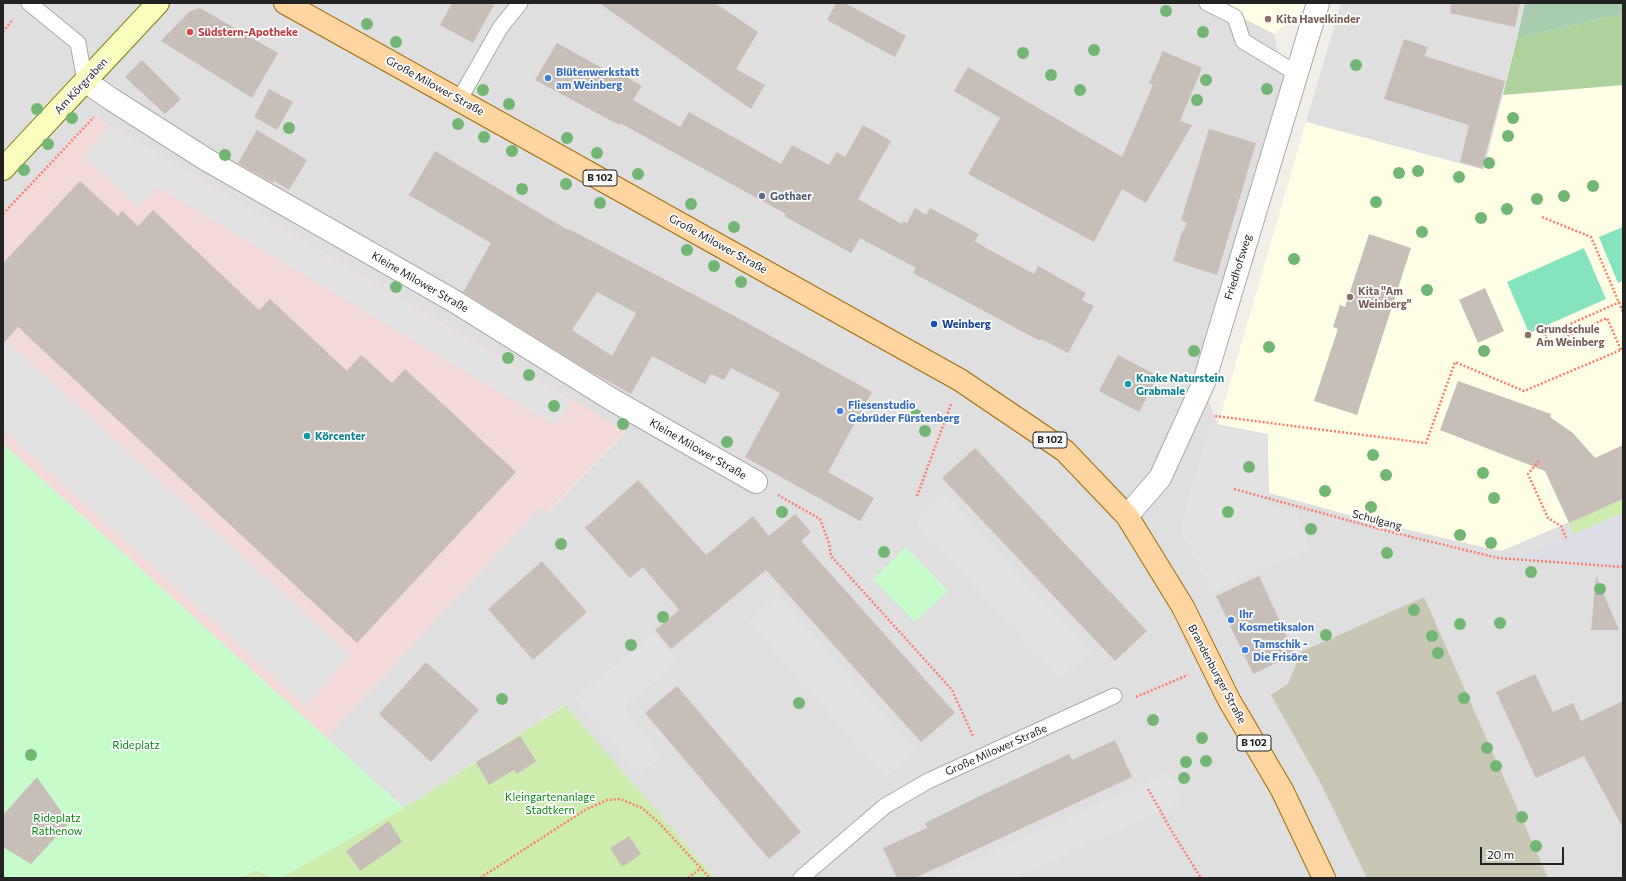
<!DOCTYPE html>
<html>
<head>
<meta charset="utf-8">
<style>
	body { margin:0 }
	#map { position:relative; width:1626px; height:881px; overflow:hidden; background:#f2efe9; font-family:Commissioner,sans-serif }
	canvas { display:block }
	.frame { position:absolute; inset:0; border:4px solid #222; pointer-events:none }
	.scale { position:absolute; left:1480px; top:847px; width:84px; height:18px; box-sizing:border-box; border:2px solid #222; border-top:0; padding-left:5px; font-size:12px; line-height:14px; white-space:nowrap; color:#222; -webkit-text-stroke:3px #fff; paint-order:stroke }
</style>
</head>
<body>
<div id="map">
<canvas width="1626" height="881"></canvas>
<div class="frame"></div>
<div class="scale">20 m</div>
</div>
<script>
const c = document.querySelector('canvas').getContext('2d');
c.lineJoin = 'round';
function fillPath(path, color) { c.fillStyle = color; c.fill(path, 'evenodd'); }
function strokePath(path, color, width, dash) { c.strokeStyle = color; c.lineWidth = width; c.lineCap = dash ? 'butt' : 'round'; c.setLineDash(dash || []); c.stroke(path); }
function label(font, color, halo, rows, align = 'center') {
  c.font = font + ' Commissioner,sans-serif'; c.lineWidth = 3.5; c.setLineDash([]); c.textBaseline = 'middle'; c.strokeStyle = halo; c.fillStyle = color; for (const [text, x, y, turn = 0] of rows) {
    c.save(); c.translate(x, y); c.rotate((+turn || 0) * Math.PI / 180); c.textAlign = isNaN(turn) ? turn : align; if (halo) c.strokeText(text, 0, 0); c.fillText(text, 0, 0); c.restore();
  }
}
fillPath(new Path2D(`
	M3 3H1215L1274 34 1285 84 1200 376 1217 424 1268 434 1269 493 1375 522 1501 551 1623 499V878H715L564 705 404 808 326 738 540 507 548 513 625 432 94 116 3 214Z
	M1341 3H1525L1484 170 1306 122Z`), '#e0dfdf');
fillPath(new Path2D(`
	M94 116 625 431 547 513 540 507 326 738 3 444V215Z`), '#f3d9d8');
fillPath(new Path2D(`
	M1215 3H1310L1274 34Z
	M1623 85V499L1501 551 1375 522 1269 493 1268 434 1218 424 1306 122 1484 170 1503 95Z`), '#ffffe5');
fillPath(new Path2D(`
	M1424 597 1548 878H1367L1320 782 1271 695 1288 684 1301 652Z`), '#c8c7b3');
fillPath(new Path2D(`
	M1623 499V513L1574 534 1569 523Z
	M565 705 715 878H280L404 808Z
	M255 870 274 878H241Z`), '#cdedae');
fillPath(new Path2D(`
	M1623 14V85L1503 95 1517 38Z`), '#add29c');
fillPath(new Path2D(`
	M1525 3H1623V14L1517 38Z`), '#a9ccae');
fillPath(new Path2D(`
	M3 444 404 808 280 878H274L255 870 241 878H3Z
	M906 547 948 591 915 622 873 579Z`), '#c6fbca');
fillPath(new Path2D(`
	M1623 227V281L1618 283 1599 237Z
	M1584 248 1606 299 1529 333 1507 282Z`), '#85e3be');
fillPath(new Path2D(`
	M110 126 571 400 556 426 157 187 138 207 84 157Z
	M3 337 351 655 305 705 3 429Z
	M1211 425 1267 435V505L1297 513 1310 549 1211 592 1182 533 1185 508Z
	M945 495 1091 652 1060 679 915 523Z
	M778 595 916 752 885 778 748 621Z
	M654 633 678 662 623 708 662 756 639 775 575 698Z
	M1169 773 1182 802 1014 878H933Z`), '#e2e2e2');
fillPath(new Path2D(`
	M1623 513V567L1518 558 1566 538Z`), '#dddde8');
fillPath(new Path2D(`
	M452 3H495L473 43 440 25Z
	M599 3H715L758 32 736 69 765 85 751 109Z
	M836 3H845L906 36 895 57 827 20Z
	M1451 3H1520L1515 27 1450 13Z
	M200 8 278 53 252 98 161 41 190 11Z
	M1404 39 1428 47 1424 56 1505 81 1482 168 1460 162 1469 125 1384 99Z
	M557 43 611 73 613 69 642 86 633 100 680 127 689 112 781 164 792 145 829 165 837 152 845 157 863 125 891 141 858 199 902 224 903 221 907 223 915 208 926 215 930 208 979 234 975 241 986 248 1034 274 1038 266 1086 293 1082 300 1094 306 1068 353 1041 339 1040 341 913 273 916 268 860 238 851 253 784 216 786 214 620 123 619 125 535 80Z
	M1163 51 1202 68 1180 121 1192 125 1146 203 1122 189 1094 242 968 174 1000 118 954 91 968 67 1122 157 1153 85 1149 83Z
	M142 60 181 99 165 114 125 77Z
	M269 89 293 102 277 130 254 117Z
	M1209 129 1256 143 1217 275 1173 261 1181 235 1187 223 1181 220Z
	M257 130 307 160 289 190 274 181 273 183 238 163Z
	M435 151 568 230 569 229 740 319 872 392 828 472 874 498 860 521 745 457 780 393 731 368 724 380 711 374 705 384 652 356 631 394 588 370 463 292 491 243 409 195ZM597 292 636 313 612 356 572 330Z
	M80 181 118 216 122 211 138 226 153 210 259 310 270 299 347 371 361 355 392 383 405 369 516 472 357 643 18 327 3 344V263Z
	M1369 234 1411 248 1357 415 1314 401 1338 329 1333 327 1340 305 1345 307Z
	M1485 288 1504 331 1478 343 1459 300Z
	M1118 355 1158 376 1139 412 1099 391Z
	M1458 381 1551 414 1550 417 1573 433 1595 458 1623 445V499L1569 523 1545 471 1440 430Z
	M975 448 1147 631 1115 661 942 478Z
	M638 480 706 555 753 516 769 536 795 514 811 532 801 541 955 713 921 742 766 570 671 649 655 630 679 610 643 567 630 578 585 528Z
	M542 561 587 612 533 660 488 609Z
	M1259 576 1295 654 1253 674 1216 596Z
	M1596 576 1619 630H1591Z
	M426 662 479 710 431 762 379 714Z
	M1535 674 1553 712 1573 703 1581 721 1623 701V828L1584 756 1536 778 1496 692Z
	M677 686 801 832 769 859 645 713Z
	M520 736 536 761 517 774 514 770 489 785 476 762Z
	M1115 740 1132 777 915 878H897L883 848 927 828 925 823 982 795 1069 754 1072 760Z
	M37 777 69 823 31 864 3 847V815Z
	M389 821 402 842 360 871 346 851Z
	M629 836 641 854 622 867 610 848Z`), '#c7bfb7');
const lane = new Path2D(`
	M29 3 78 43 85 81
	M1207 3 1235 17 1243 41 1296 73
	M459 100 500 28 520 3
	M801 878 885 806 928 781 1114 696`);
const street = new Path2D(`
	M85 81 111 99 207 160 454 301 611 399 756 482
	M1127 516 1160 478 1204 382 1318 3`);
const secondary = new Path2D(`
	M3 169 158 3`);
const primary = new Path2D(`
	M285 3 960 380 1065 451 1127 516 1183 607 1229 700 1282 790 1324 878`);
strokePath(lane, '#a9a9a9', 17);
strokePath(street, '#a9a9a9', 24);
strokePath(secondary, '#748001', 24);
strokePath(primary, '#a06900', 24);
strokePath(new Path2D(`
	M3 32 13 19
	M3 214 94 117
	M1542 217 1591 237 1623 312
	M1620 302 1545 335 1549 344 1607 318 1621 350
	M1215 416 1426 443 1455 362 1524 391 1623 349
	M1539 461 1528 474 1548 518 1561 526 1566 538
	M1234 489 1387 531 1498 558 1623 567
	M778 495 820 519 829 543 831 556 952 690 973 736
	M917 496 951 404
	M1136 697 1188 675
	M1148 789 1174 835 1201 878
	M480 878 585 810 607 800 620 799 642 808 659 823 710 878
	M688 878 701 868`), '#fe7b6e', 2.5, [2, 2]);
strokePath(lane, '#fff', 15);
strokePath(street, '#fff', 22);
strokePath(secondary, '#f9fcbd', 22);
strokePath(primary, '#ffd5a1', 22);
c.fillStyle = '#71b673';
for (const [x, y] of [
	[1166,11],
	[367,24],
	[1203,32],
	[396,42],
	[1094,50],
	[1023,53],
	[1356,65],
	[1051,75],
	[1206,80],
	[1267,89],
	[483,90],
	[1080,90],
	[1197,100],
	[509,104],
	[37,109],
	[72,118],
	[1513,118],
	[458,124],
	[289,128],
	[1508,136],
	[484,137],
	[567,138],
	[48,144],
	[512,151],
	[597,153],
	[225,155],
	[1489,163],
	[24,170],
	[1418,171],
	[1399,173],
	[638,174],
	[1459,177],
	[566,184],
	[1593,186],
	[522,189],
	[1564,196],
	[1537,199],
	[1376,202],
	[600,203],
	[691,204],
	[1507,209],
	[1481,218],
	[734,227],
	[1422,232],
	[687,250],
	[1294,259],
	[714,266],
	[741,282],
	[396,287],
	[1427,290],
	[1269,347],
	[1194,351],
	[1484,351],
	[508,358],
	[529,375],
	[554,406],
	[916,415],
	[623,424],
	[925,431],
	[727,442],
	[1373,455],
	[1249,467],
	[1483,473],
	[1386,475],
	[1325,491],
	[1494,498],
	[1371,507],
	[782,512],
	[1228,512],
	[1311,529],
	[1460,535],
	[1491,543],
	[561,544],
	[884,552],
	[1387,553],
	[1531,572],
	[1600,589],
	[1414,610],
	[663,617],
	[1500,623],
	[1460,624],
	[1326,635],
	[1432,636],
	[631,645],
	[1438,653],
	[1464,698],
	[502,699],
	[799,703],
	[1153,720],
	[1202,738],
	[1487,748],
	[31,755],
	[1206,761],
	[1186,762],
	[1496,766],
	[1184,778],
	[1522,817],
	[1536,846]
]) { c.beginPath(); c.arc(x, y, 6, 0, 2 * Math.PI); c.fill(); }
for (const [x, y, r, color] of [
	[1268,19,4,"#8d6e63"],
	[190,32,4,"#e0444e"],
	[548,78,4,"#3f7fe0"],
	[762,196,4,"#5c6f8a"],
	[1350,297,4,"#8d6e63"],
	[934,324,4,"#1a4fb4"],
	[1528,335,4,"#8d6e63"],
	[1128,384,4,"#0f9aa8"],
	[840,411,4,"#3f7fe0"],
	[307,436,4,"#0f9aa8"],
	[1231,620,4,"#3f7fe0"],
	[1245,650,4,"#3f7fe0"]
]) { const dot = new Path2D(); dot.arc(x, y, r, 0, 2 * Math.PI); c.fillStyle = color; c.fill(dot); strokePath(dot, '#fff', 1.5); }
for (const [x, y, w] of [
	[600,178,34],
	[1050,440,34],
	[1254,743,34]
]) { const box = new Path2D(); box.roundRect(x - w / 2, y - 8, w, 16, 3); c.fillStyle = '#fff'; c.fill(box); strokePath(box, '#222', 1); }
label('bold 10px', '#222', null, [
	["B 102",600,178],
	["B 102",1050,440],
	["B 102",1254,743]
]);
label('bold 11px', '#785e54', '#fff', [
	["Kita Havelkinder",1276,19],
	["Kita \"Am",1358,291],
	["Weinberg\"",1358,304],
	["Grundschule",1536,329],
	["Am Weinberg",1536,342]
], 'left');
label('bold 11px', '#be3a42', '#fff', [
	["Südstern-Apotheke",198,32]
], 'left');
label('bold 11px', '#366cbe', '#fff', [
	["Blütenwerkstatt",556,72],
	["am Weinberg",556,85],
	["Fliesenstudio",848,405],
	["Gebrüder Fürstenberg",848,418],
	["Ihr",1239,614],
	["Kosmetiksalon",1239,627],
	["Tamschik -",1253,644],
	["Die Frisöre",1253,657]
], 'left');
label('11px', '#222', '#fff', [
	["Am Körgraben",81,86,-47],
	["Große Milower Straße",435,86,29],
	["Große Milower Straße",718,244,29],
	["Friedhofsweg",1238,267,-73],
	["Kleine Milower Straße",420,282,30],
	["Kleine Milower Straße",698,449,30],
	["Schulgang",1377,520,15],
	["Brandenburger Straße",1217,674,62],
	["Große Milower Straße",996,750,-24]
]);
label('bold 11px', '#4e5e75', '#fff', [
	["Gothaer",770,196]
], 'left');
label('bold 11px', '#164399', '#fff', [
	["Weinberg",942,324]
], 'left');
label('bold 11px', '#0d838f', '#fff', [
	["Knake Naturstein",1136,378],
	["Grabmale",1136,391],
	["Körcenter",315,436]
], 'left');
label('11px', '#088712', '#fff', [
	["Rideplatz",136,745],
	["Kleingartenanlage",550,797],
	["Stadtkern",550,810],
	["Rideplatz",57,818],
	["Rathenow",57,831]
]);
</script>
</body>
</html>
